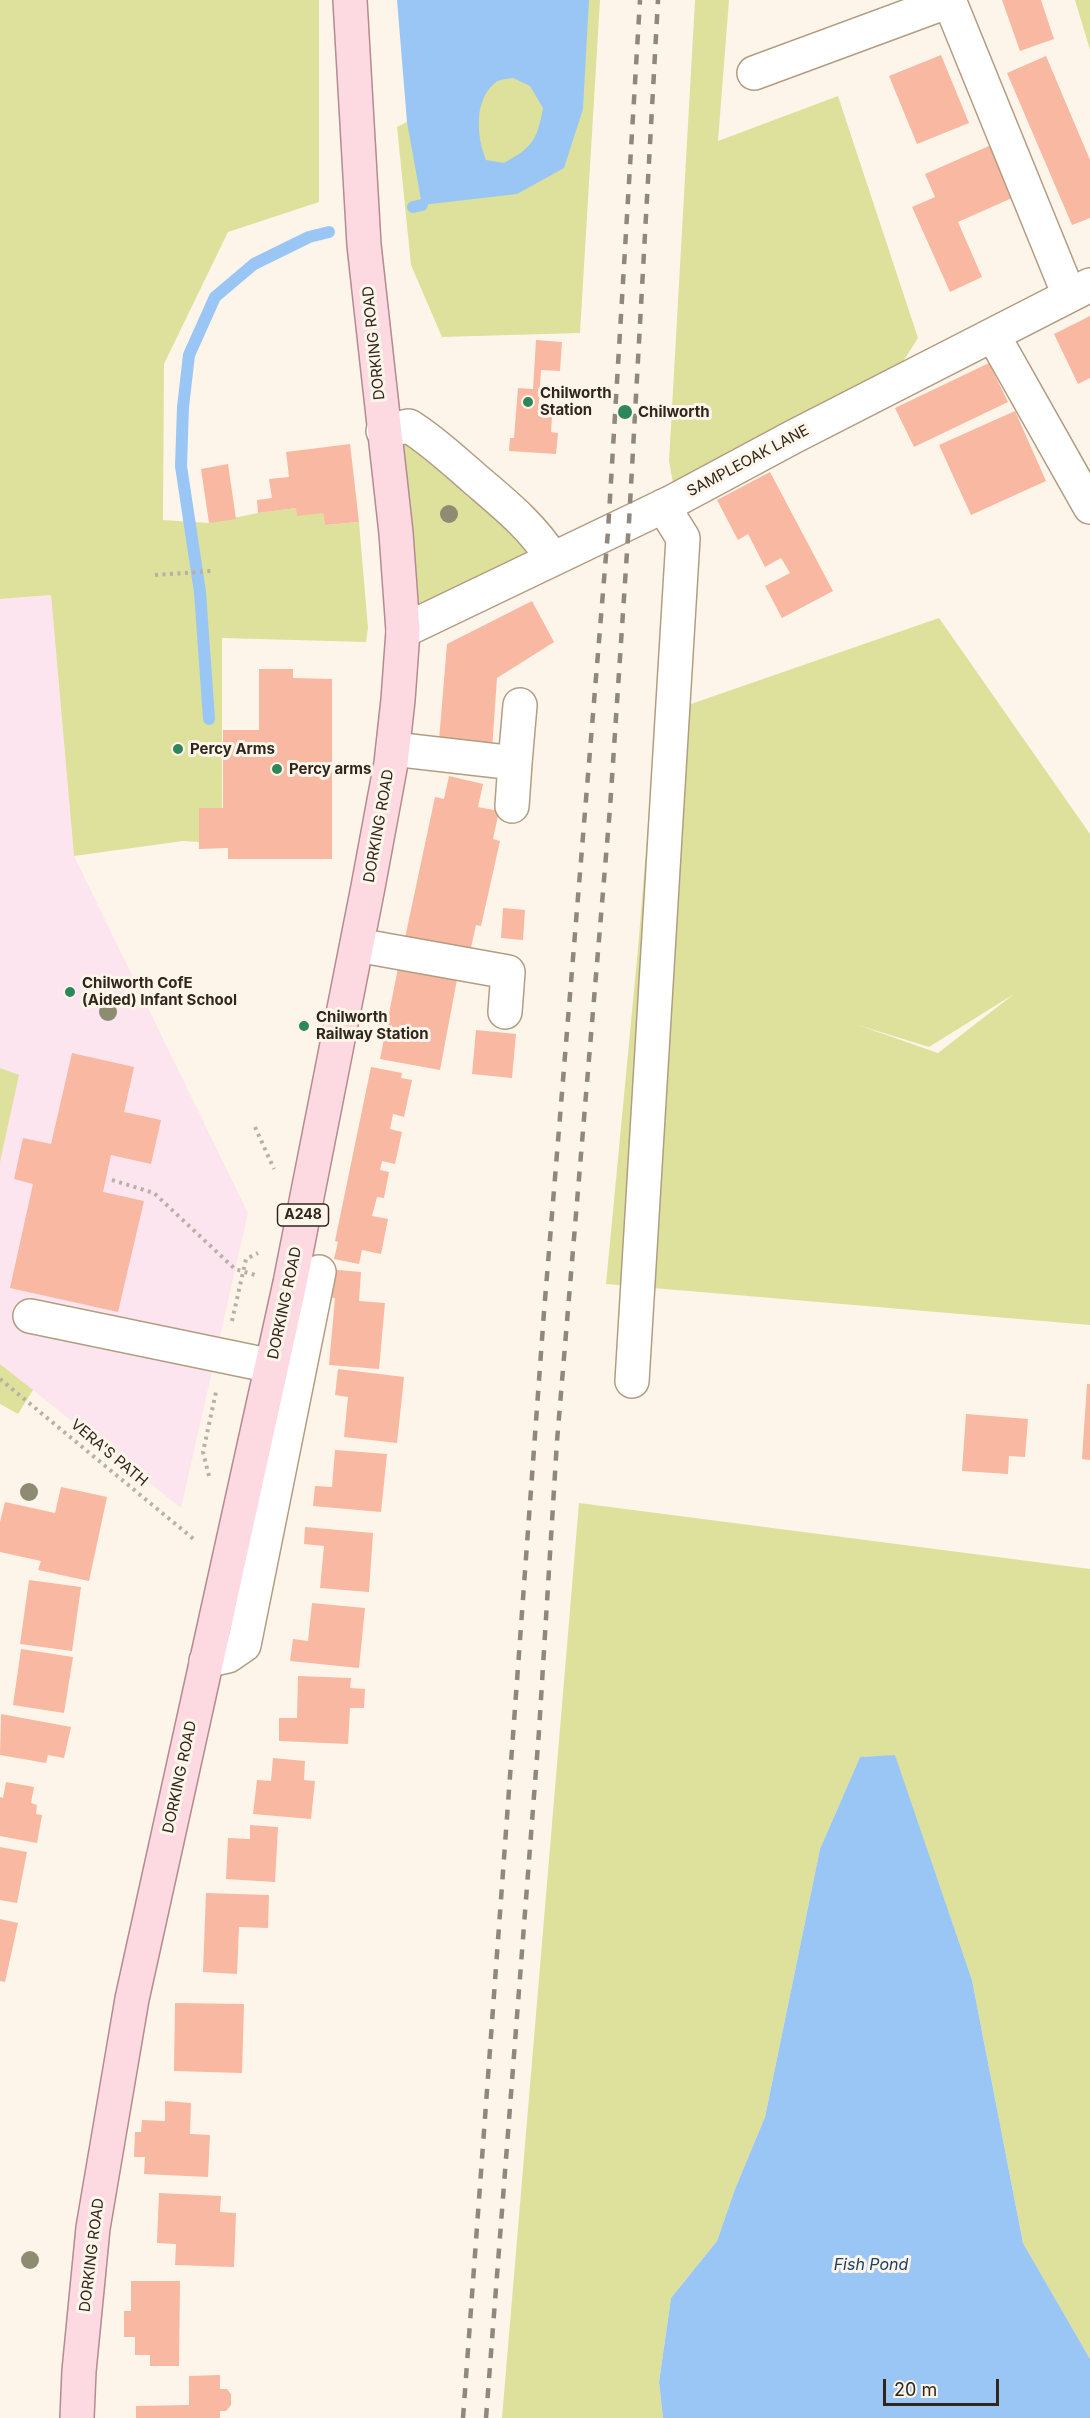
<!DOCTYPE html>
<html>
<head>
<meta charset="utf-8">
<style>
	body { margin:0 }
	#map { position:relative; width:1090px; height:2418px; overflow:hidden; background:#fef5ea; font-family:Inter,sans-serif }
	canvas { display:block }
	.scale { position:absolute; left:883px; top:2379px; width:116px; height:27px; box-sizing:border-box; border:3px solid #2f271c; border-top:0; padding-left:8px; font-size:18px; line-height:21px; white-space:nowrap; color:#2f271c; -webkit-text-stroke:4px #fef5ea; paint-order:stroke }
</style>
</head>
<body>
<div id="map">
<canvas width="1090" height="2418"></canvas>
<div class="scale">20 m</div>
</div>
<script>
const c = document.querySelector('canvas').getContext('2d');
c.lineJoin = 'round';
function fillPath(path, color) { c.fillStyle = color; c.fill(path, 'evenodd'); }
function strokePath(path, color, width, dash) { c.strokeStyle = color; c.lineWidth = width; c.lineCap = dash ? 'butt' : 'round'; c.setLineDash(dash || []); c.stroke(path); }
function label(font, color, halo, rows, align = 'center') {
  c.font = font + ' Inter,sans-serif'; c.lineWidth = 6; c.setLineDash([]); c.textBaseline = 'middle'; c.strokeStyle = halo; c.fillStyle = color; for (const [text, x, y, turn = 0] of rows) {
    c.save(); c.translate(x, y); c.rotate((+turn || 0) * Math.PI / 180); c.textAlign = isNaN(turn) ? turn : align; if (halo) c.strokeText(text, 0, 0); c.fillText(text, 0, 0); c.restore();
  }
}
fillPath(new Path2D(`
	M51 595 74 856 248 1213 181 1508 0 1364V599Z`), '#fde5ef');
fillPath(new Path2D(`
	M0 0H319V202L228 232 164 364 163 520 209 523 258 513 296 508 323 513 325 525 359 522 368 628 366 642 222 638V808H199V842L183 841 74 856 51 595 0 599Z
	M527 0H600L580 333 442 337 411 265 397 127 407 122Z
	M695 0H729L718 141 838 96 918 338 885 390 676 500 669 461Z
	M1075 0H1090V50Z
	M409 426 543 544 403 631 383 431Z
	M689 509 688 705 939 618 1090 834V1325L606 1284 638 949 671 538ZM1014 994 938 1053 858 1025 929 1047Z
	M0 1068 19 1075 0 1162Z
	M0 1364 33 1390 18 1414 0 1404Z
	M579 1503 1090 1569V2359L1023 2243 972 1980 895 1756 860 1757 820 1849 765 2117 735 2189 717 2241 671 2298 659 2382 663 2418H502Z`), '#dde19c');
fillPath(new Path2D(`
	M397 0H589L583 109 564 168 517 194 422 205 407 122ZM513 78 530 86 543 108C537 140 533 147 504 163L486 160C477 137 473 101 495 83 499 79 507 79 513 78Z
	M895 1755 972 1980 1023 2243 1090 2359V2418H663L659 2382 671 2298 717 2241 735 2189 765 2117 820 1849 860 1757Z`), '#9ac6f5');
strokePath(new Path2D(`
	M413 207 422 205
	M209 719 200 592 181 466 183 407 189 355 215 297 254 264 309 237 329 232`), '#9ac6f5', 12);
fillPath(new Path2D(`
	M1002 0H1041L1054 39 1020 51Z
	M941 55 969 123 917 144 889 76Z
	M1046 56 1090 160V218L1072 225 1007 73Z
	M998 142 1021 194 958 222 982 277 950 292 912 207 935 197 925 174Z
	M1090 316V378L1078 384 1054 334Z
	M536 340 562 342 560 371 541 370 538 416 552 417 551 432 558 433 556 454 509 451 510 438H514L518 388 533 389Z
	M989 363 1008 402 914 447 895 408Z
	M1015 411 1046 481 971 515 939 445Z
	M350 444 359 522 325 525 323 513 297 516 296 508 258 513 257 500 272 498 269 479 289 477 286 452Z
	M228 464 236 519 209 523 201 469Z
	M770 472 833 591 782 618 765 586 790 573 781 558 765 567 748 534 738 540 717 500Z
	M532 601 554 642 497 678 492 750 439 740 447 644Z
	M259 669H293V678L332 679V859H228V848L199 849V808H223V730H259Z
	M449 776 483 784 478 807 499 811 493 839 500 841 481 926 476 925 470 952 405 938 435 797 444 799Z
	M503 908 525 910 523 940 501 938Z
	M399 963 458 974 440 1070 380 1059Z
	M476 1030 516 1034 512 1078 472 1074Z
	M72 1053 134 1067 124 1112 161 1120 151 1164 111 1155 103 1192 144 1201 118 1312 10 1288 33 1184 14 1179 23 1138 51 1144Z
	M371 1067 402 1073 401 1078 412 1080 404 1117 393 1114 390 1129 402 1132 395 1164 382 1161 380 1170 389 1172 384 1198 377 1197 372 1216 388 1219 381 1254 362 1250 359 1264 334 1259 338 1242 335 1241Z
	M327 1269 361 1272 359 1301 385 1303 379 1369 329 1365 335 1298 324 1297Z
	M338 1369 404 1377 397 1443 344 1437 348 1397 335 1395Z
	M1087 1384H1090V1460L1082 1459Z
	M966 1414 1028 1419 1025 1457 1009 1456 1008 1474 962 1471Z
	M335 1450 387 1454 381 1512 313 1506 315 1486 332 1487Z
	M61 1487 107 1497 89 1581 38 1570 41 1561 0 1552V1522L5 1502 55 1513Z
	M305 1527 373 1533 369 1592 320 1588 324 1546 304 1544Z
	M29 1580 81 1587 72 1651 20 1644Z
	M312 1603 365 1608 359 1668 290 1661 293 1639 308 1641Z
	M21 1649 73 1657 64 1713 13 1705Z
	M298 1676 351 1678 350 1688 365 1689 364 1708H350L348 1744 279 1741V1718H297Z
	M1 1714 71 1727 64 1758 48 1755 46 1763 0 1755Z
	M273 1758 305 1761 304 1780 315 1781 311 1819 253 1814 257 1780 271 1781Z
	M6 1782 34 1787 31 1803 37 1805 36 1814 42 1815 37 1843 0 1836V1797L3 1798Z
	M250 1825 278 1827 275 1882 226 1879 228 1838 250 1839Z
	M0 1847 27 1852 17 1903 0 1900Z
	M206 1893 269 1895 268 1928 239 1927 237 1974 203 1972Z
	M0 1919 18 1923 5 1982 0 1981Z
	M175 2003 244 2004 242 2073 174 2071Z
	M165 2101 191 2103 190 2134 210 2135 208 2177 144 2174 145 2157H134L135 2132H141L142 2120 165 2121Z
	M159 2193 221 2196 220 2212 236 2213 234 2267 175 2265 176 2244 157 2243Z
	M131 2281H180L179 2366H150V2355H135V2337H124V2311H131Z
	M220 2375V2389H227L231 2394V2405L226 2411H220V2418H136V2406L189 2405V2376Z`), '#f9b8a1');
const minor = new Path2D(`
	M949 0 1069 295
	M754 73 949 1
	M993 335 1090 507
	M383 431 409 426C433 441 453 460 475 479 503 503 532 526 552 558
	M403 631 670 503 793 437 1090 285
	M393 749 515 763 512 806
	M515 763 520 705
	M357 945 508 972 505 1012
	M30 1316 272 1366
	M632 1381 683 538 663 506
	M206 1661 228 1656 244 1645 319 1272`);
const major = new Path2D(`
	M77 2418 79 2371 93 2228 132 1999 290 1283 368 887 391 763 398 700 403 631 396 533 364 245 350 0`);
strokePath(minor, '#b29d82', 36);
strokePath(major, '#b48b90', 36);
strokePath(new Path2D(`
	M155 575 212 571
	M255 1127 274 1169
	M112 1180 154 1193 235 1269 255 1275
	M232 1321 246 1259 258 1253
	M0 1379 196 1541
	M209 1476 203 1452 216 1392`), '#b9b0a5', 4, [3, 4.5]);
strokePath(minor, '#fff', 33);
strokePath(major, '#fddae2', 33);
strokePath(new Path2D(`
	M463 2418 544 1312 608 531 640 0
	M486 2418 539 1731 557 1441 610 808 629 522 658 0`), '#91887d', 4.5, [10, 10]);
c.fillStyle = '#8e8b73';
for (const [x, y] of [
	[449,514],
	[108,1012],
	[29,1492],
	[30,2260]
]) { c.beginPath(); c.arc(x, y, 9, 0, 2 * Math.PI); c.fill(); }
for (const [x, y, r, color] of [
	[528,402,6,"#2e875c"],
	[625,412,8,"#2e875c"],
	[178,749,6,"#2e875c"],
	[277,769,6,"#2e875c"],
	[70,992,6,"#2e875c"],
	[304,1026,6,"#2e875c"]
]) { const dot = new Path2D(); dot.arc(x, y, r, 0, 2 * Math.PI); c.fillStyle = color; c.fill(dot); strokePath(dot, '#fef5ea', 2); }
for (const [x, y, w] of [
	[303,1215,51]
]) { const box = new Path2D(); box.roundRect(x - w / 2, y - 11, w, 22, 4.5); c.fillStyle = '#fef5ea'; c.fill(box); strokePath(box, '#2f271c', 1.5); }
label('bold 14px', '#2f271c', null, [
	["A248",303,1215]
]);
label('15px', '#2f271c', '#fef5ea', [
	["DORKING ROAD",374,343,-96],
	["SAMPLEOAK LANE",748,461,-28],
	["DORKING ROAD",379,826,-80],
	["DORKING ROAD",285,1303,-78],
	["VERA'S PATH",109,1453,40],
	["DORKING ROAD",180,1777,-78],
	["DORKING ROAD",92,2255,-83]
]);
label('bold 15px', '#2f271c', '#fef5ea', [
	["Chilworth",540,393],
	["Station",540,410],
	["Chilworth",638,412],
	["Percy Arms",190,749],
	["Percy arms",289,769],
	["Chilworth CofE",82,983],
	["(Aided) Infant School",82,1000],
	["Chilworth",316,1017],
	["Railway Station",316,1034]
], 'left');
label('italic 16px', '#183f65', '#fef5ea', [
	["Fish Pond",871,2265]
]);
</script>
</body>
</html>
